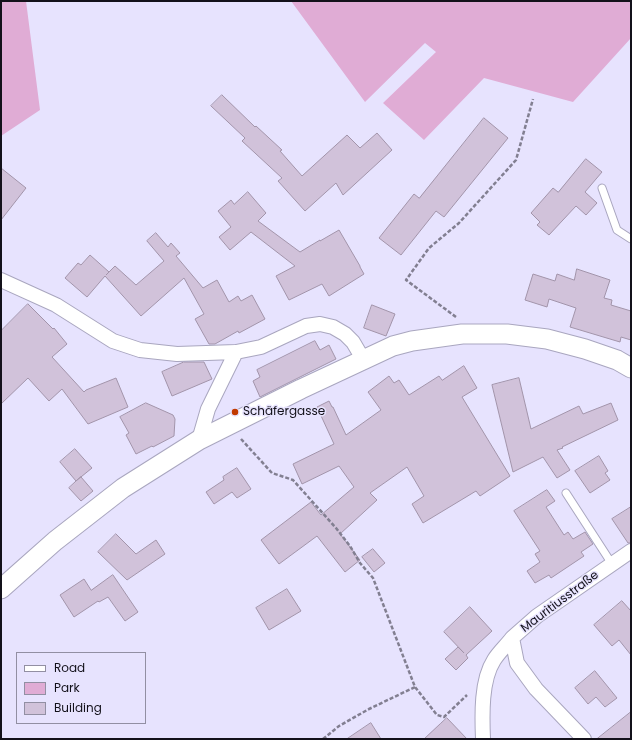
<!DOCTYPE html>
<html>
<head>
<meta charset="utf-8">
<style>
	body { margin:0 }
	#map { position:relative; width:632px; height:740px; overflow:hidden; background:#e7e3fe; font-family:Poppins,sans-serif }
	canvas { display:block }
	.frame { position:absolute; inset:0; border:2px solid #13111a; pointer-events:none }
	.legend { position:absolute; left:16px; top:652px; width:130px; height:72px; box-sizing:border-box; background:#e7e3fe; border:1px solid #928fa3; margin:0; padding:5px 7px; list-style:none; font-size:12px; color:#13111a }
	.legend li { display:flex; align-items:center; gap:8px; height:20px }
	.legend b { width:20px; border:1px solid #928fa3 }
</style>
</head>
<body>
<div id="map">
<canvas width="632" height="740"></canvas>
<div class="frame"></div>
<ul class="legend">
<li><b style="height:5px;background:#fff"></b>Road</li>
<li><b style="height:11px;background:#e0acd5"></b>Park</li>
<li><b style="height:11px;background:#d1c2da"></b>Building</li>
</ul>
</div>
<script>
const c = document.querySelector('canvas').getContext('2d');
c.lineJoin = 'round';
function fillPath(path, color) { c.fillStyle = color; c.fill(path, 'evenodd'); }
function strokePath(path, color, width, dash) { c.strokeStyle = color; c.lineWidth = width; c.lineCap = dash ? 'butt' : 'round'; c.setLineDash(dash || []); c.stroke(path); }
function label(font, color, halo, rows, align = 'center') {
  c.font = font + ' Poppins,sans-serif'; c.lineWidth = 3; c.setLineDash([]); c.textBaseline = 'middle'; c.strokeStyle = halo; c.fillStyle = color; for (const [text, x, y, turn = 0] of rows) {
    c.save(); c.translate(x, y); c.rotate((+turn || 0) * Math.PI / 180); c.textAlign = isNaN(turn) ? turn : align; if (halo) c.strokeText(text, 0, 0); c.fillText(text, 0, 0); c.restore();
  }
}
fillPath(new Path2D(`
	M1 1H26L40 110 1 136Z
	M291 1H631V38L573 102 484 78 424 140 383 103 436 52 425 43 365 102Z`), '#e0acd5');
const building = new Path2D(`
	M222 95 255 127 256 126 282 150 280 151 302 176 347 135 360 148 377 133 392 150 343 195 336 183 305 211 278 181 282 178 242 141 245 138 211 106Z
	M484 118 508 138 444 217 436 211 401 255 379 238 414 194 419 198Z
	M586 159 602 172 585 192 597 203 586 215 576 206 549 235 537 225 540 222 531 213 553 188 558 192Z
	M1 168 26 188 1 220Z
	M248 192 266 213 258 221 300 252 320 240V241L339 230 360 266V267L364 274 329 296 322 284 289 300 276 276 295 266 251 232 230 250 219 237 231 227 218 211 231 200 234 204Z
	M156 233 168 247 171 243 180 253 176 256 203 288 217 280 229 302 238 296 241 301 252 295 265 319 239 333 238 331 215 344H209L195 319 204 314 184 278 141 316 105 276 87 297 65 278 78 263 81 265 90 255 109 272 106 275 115 266 136 285 164 261 147 241Z
	M577 269 610 280 604 298 612 300 611 305 631 311V340L621 337 620 342 570 327 576 308 549 299 547 307 525 300 533 274 555 281 557 274 574 280Z
	M28 304 53 329 54 328 67 344 52 357 84 392 86 390 116 378 128 407 88 424 62 389 49 401 28 378 1 404V331Z
	M372 305 395 314 386 336 364 328Z
	M315 341 320 350 329 345 336 359 260 397 253 381 260 377 257 370Z
	M184 362H204L212 379 172 396 162 372Z
	M464 366 477 388 462 397 510 476 480 496 476 491 423 523 412 504 424 496 407 467 370 493 377 500 340 534 360 560 345 572 317 536 279 564 261 540 311 502 321 515 354 487 339 466 302 484 293 464 334 444 317 407 329 401 332 407H333L346 435 381 410 368 392 389 376 394 383 399 380 409 395 439 376 442 380Z
	M519 378 531 429 579 406 583 414 611 403 618 420 562 447 563 448 557 450 570 470 557 478 543 457 513 472 492 385Z
	M146 403 173 415 175 419 174 436 153 447 152 446 136 454 126 435 129 433 120 417Z
	M75 449 92 468 76 481 60 462Z
	M599 456 608 471 605 473 610 480 590 493 575 471Z
	M237 468 251 489 237 498 232 492 214 504 206 492 224 480 223 477Z
	M81 477 93 491 81 501 69 488Z
	M547 490 555 501 546 507 564 535 568 532 573 539 585 532 593 544 581 552 584 556 551 578 549 575 535 583 527 571 540 562 535 554 540 551 514 511Z
	M631 507V543H628L612 519Z
	M116 534 136 554 156 540 165 554 127 580 98 552Z
	M373 549 385 563 374 572 362 557Z
	M113 575 138 612 125 621 108 597 99 602 98 601 74 617 60 595 84 579 91 590Z
	M287 589 301 611 269 630 256 608Z
	M622 601 631 611V655L619 640 612 646 594 625Z
	M470 607 492 631 466 655 468 658 456 670 445 659 458 647 464 653 444 632Z
	M595 671 617 698 605 707 596 697 588 704 575 688Z
	M631 712V739H597Z
	M447 718 467 739H424L440 724Z
	M371 723 381 739H347Z`);
fillPath(building, '#d1c2da');
strokePath(building, '#a294aa', 1);
const lane = new Path2D(`
	M602 188 617 230 631 239
	M566 493 612 564`);
const street = new Path2D(`
	M1 280 56 305 113 341 140 350 177 354 236 352 261 347 306 326 320 324 333 327 345 334 353 342 363 359
	M199 440 208 409 236 352
	M483 739C482 715 481 680 494 660 499 652 506 646 512 638
	M584 739 536 689 517 663 512 638 537 616 631 551`);
const secondary = new Path2D(`
	M1 589 55 541 123 488 199 440 301 389 393 346 412 341 462 334H507L547 339 585 349 617 360 631 368`);
strokePath(lane, '#a9a6bf', 9);
strokePath(street, '#a9a6bf', 16);
strokePath(secondary, '#a9a6bf', 21);
strokePath(new Path2D(`
	M456 317 406 280 429 248 459 223 516 160 533 99
	M241 439 272 473 293 480 336 528 350 546 360 563 373 578 415 687 437 715 444 717 467 695
	M323 739 339 726 369 709 415 687`), '#827f91', 2.5, [4, 2]);
strokePath(lane, '#fff', 7);
strokePath(street, '#fff', 14);
strokePath(secondary, '#fff', 19);
for (const [x, y, r, color] of [
	[235,412,4,"#c13a00"]
]) { const dot = new Path2D(); dot.arc(x, y, r, 0, 2 * Math.PI); c.fillStyle = color; c.fill(dot); strokePath(dot, '#e7e3fe', 1.5); }
label('12px', '#13111a', '#e7e3fe', [
	["Schäfergasse",243,412]
], 'left');
label('12px', '#13111a', '#e7e3fe', [
	["Mauritiusstraße",560,602,-37]
]);
</script>
</body>
</html>
